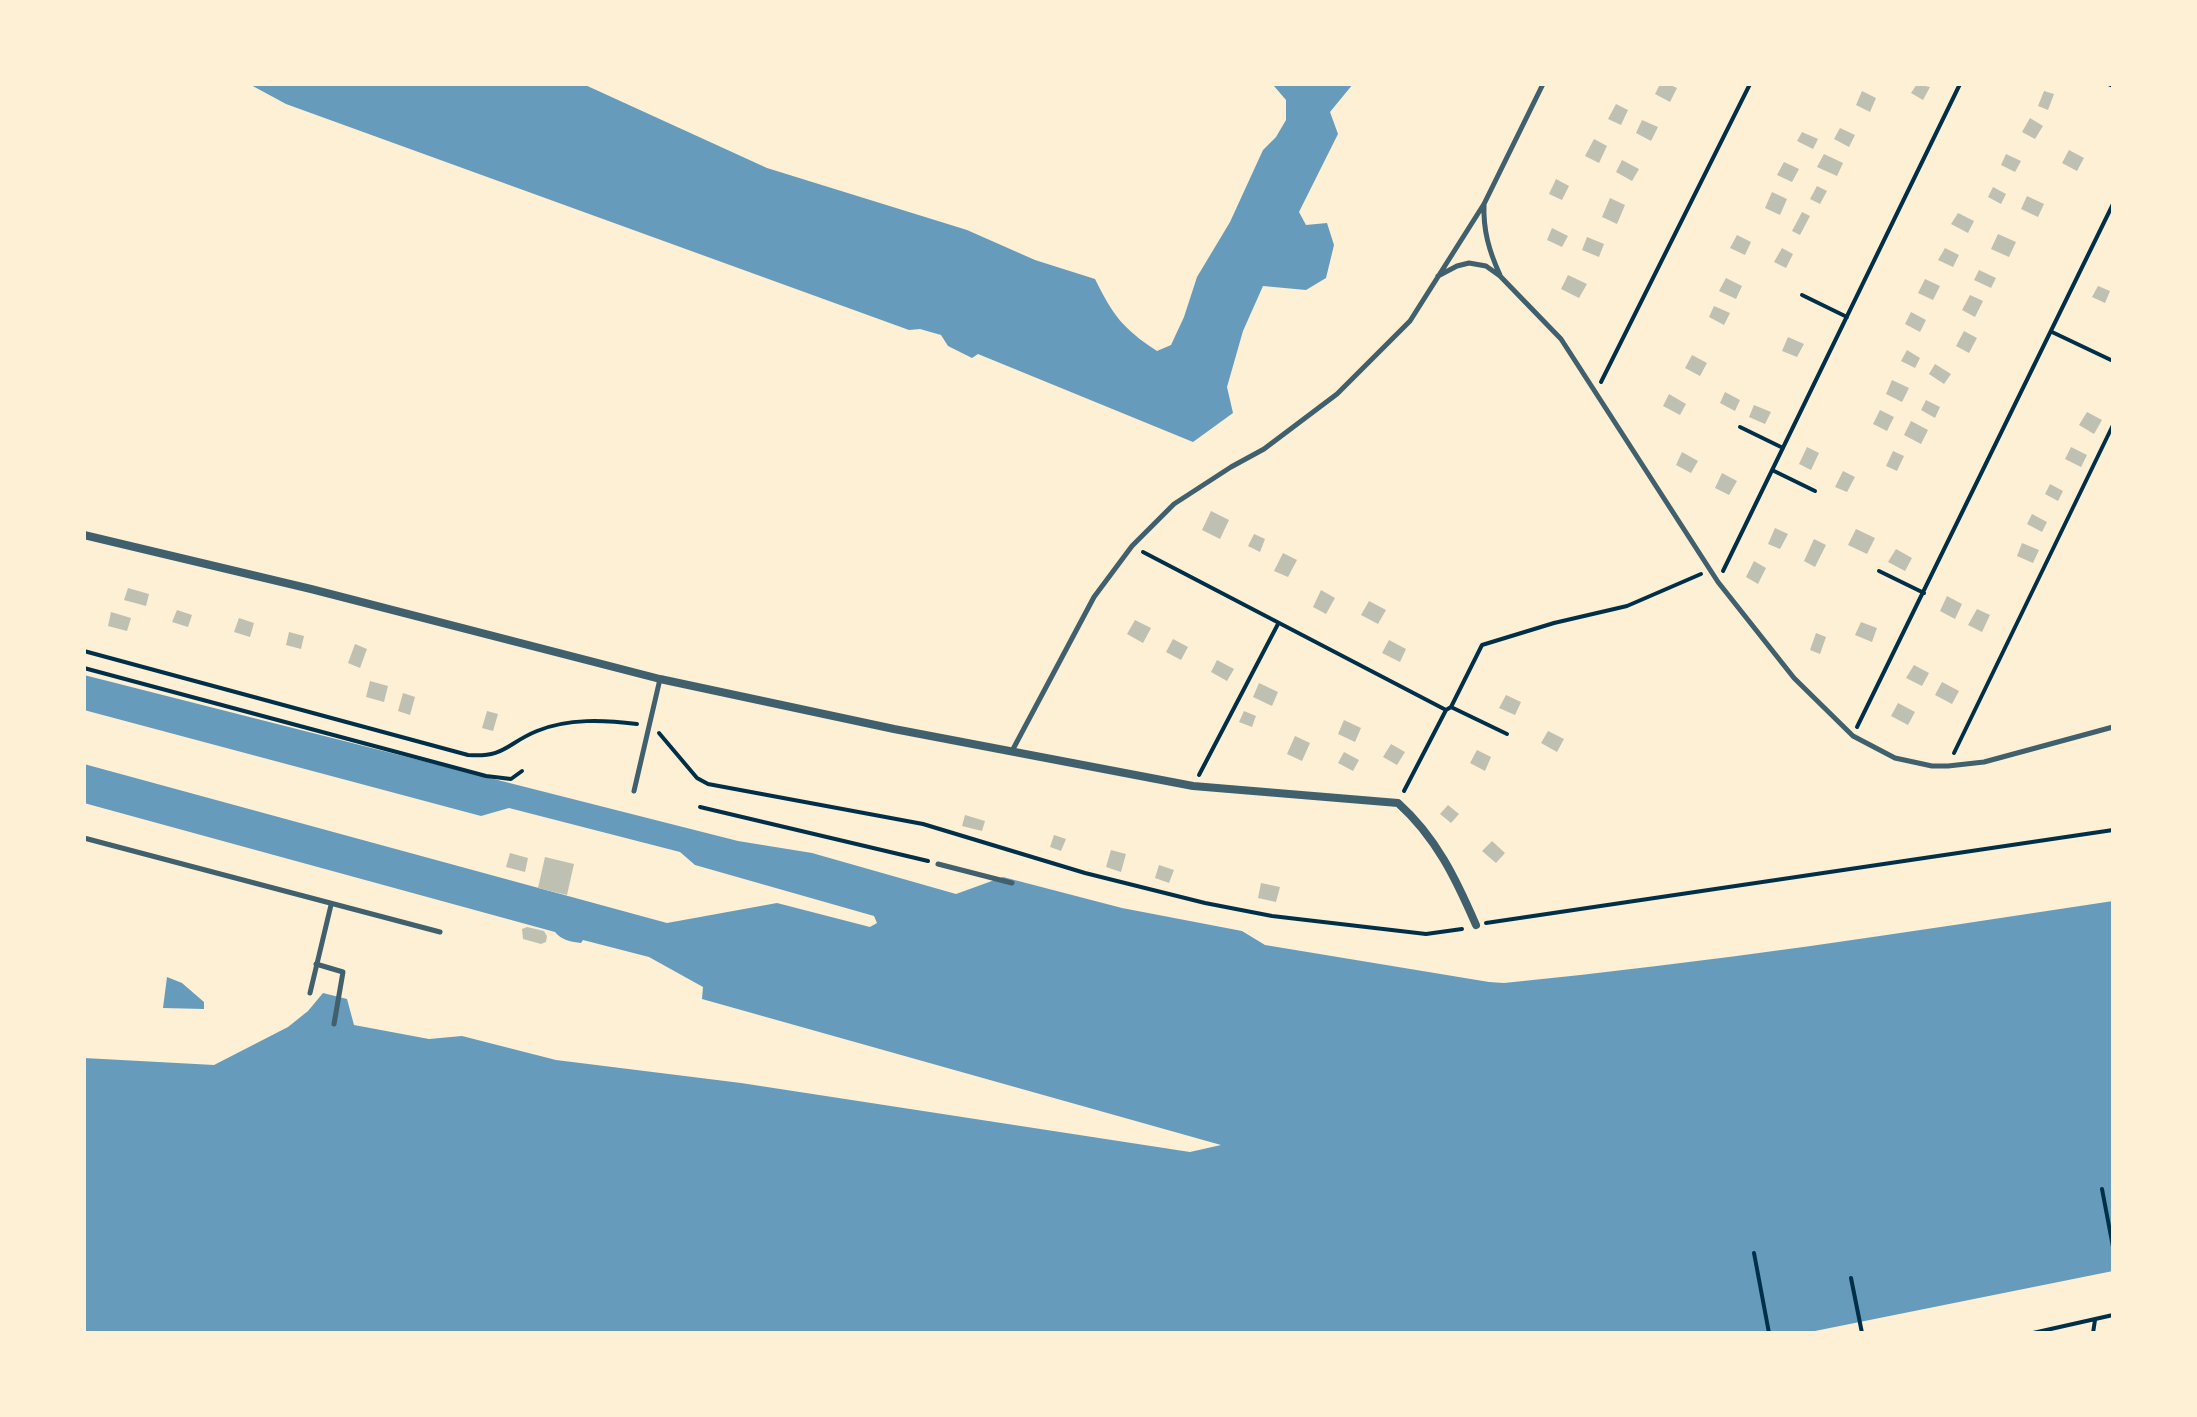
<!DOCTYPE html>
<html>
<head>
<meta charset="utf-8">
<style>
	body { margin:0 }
	#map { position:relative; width:2197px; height:1417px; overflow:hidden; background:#fdf0d5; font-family:Montserrat,sans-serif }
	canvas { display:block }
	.frame { position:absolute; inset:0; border:86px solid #fdf0d5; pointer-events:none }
</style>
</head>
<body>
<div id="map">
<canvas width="2197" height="1417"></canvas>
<div class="frame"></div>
</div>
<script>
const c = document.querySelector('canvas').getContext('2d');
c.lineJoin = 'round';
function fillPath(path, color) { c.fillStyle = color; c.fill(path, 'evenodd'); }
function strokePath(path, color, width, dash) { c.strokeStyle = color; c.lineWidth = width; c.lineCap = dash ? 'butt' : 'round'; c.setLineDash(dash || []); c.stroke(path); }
fillPath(new Path2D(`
	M249 84H583L767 168 967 230 1035 260 1095 279C1113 315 1122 328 1157 351L1171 345 1184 317 1197 277 1230 222 1263 150 1276 137 1286 120V100L1274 86 1263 84H1353L1330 112 1338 134 1299 212 1306 225 1327 223 1334 245 1326 278 1306 290 1263 286 1243 331 1227 387 1233 413 1193 442 978 354 972 358 948 346 941 335 920 329 909 330 286 104Z
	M84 675 738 841 812 853 956 894 1003 877 1122 908 1242 931 1265 945 1489 982 1504 983C1708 963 1910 932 2113 901V1271L1805 1333H84V1058L214 1065 288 1027 308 1011 323 993 347 999 354 1025 429 1039 462 1036 556 1060 741 1083 1190 1152 1221 1145 702 999 703 987 649 957 583 940 581 943C572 942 561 940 555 932L84 803V764L667 923 777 903 870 927 877 923 874 916 695 865 680 852 509 808 481 816 84 710Z
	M167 977 182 983 204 1002V1009L163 1008Z`), '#669bbc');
fillPath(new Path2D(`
	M1660 84H1668L1677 88 1670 102 1655 94Z
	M1917 84 1930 87 1923 100 1911 93Z
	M1862 91 1876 98 1870 112 1856 105Z
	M2044 91 2054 94 2048 110 2038 106Z
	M1616 104 1628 110 1621 125 1608 119Z
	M2030 118 2043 126 2035 139 2022 132Z
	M1642 120 1658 127 1651 141 1636 133Z
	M1840 128 1855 135 1849 147 1834 139Z
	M1802 132 1818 139 1813 149 1797 141Z
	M1594 139 1607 146 1599 163 1585 156Z
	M2069 150 2084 158 2077 171 2062 163Z
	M1824 154 1843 163 1837 176 1817 167Z
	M2006 154 2021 161 2015 172 2001 165Z
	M1622 160 1639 169 1632 181 1616 172Z
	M1784 162 1799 169 1792 182 1777 175Z
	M1556 179 1569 186 1562 200 1549 194Z
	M1817 186 1827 191 1820 204 1810 199Z
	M1993 187 2006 194 2001 204 1988 197Z
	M1772 192 1787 199 1780 215 1765 208Z
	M2027 196 2044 204 2038 217 2021 209Z
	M1610 198 1625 205 1617 224 1602 217Z
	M1802 212 1810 216 1800 235 1792 231Z
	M1958 213 1974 221 1968 233 1951 224Z
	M1552 228 1568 236 1562 247 1547 240Z
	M1998 234 2016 242 2009 257 1991 249Z
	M1737 235 1751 242 1745 255 1730 248Z
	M1587 237 1604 244 1599 257 1582 250Z
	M1782 248 1793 254 1786 268 1774 262Z
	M1945 248 1959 255 1953 267 1938 260Z
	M1979 270 1996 278 1991 288 1974 280Z
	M1568 275 1587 284 1579 298 1561 289Z
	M1726 278 1742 286 1736 299 1719 291Z
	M1925 279 1940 286 1933 300 1918 293Z
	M2098 286 2110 291 2105 303 2092 297Z
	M1970 295 1983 301 1975 317 1962 310Z
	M1714 306 1730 313 1724 325 1709 317Z
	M1911 312 1926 320 1920 332 1905 324Z
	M1964 331 1977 338 1969 353 1956 346Z
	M1788 337 1804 344 1797 357 1782 351Z
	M1907 350 1920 358 1915 368 1901 361Z
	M1692 355 1707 363 1700 376 1685 368Z
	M1935 364 1951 374 1944 384 1929 374Z
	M1892 380 1909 388 1902 402 1886 394Z
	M1725 392 1740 400 1735 411 1720 403Z
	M1669 394 1686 404 1680 415 1663 406Z
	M1926 400 1940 407 1935 418 1921 410Z
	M1754 405 1771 412 1765 424 1749 417Z
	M1880 410 1894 417 1887 431 1873 424Z
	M2087 412 2102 420 2094 434 2079 425Z
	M1911 421 1928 430 1921 444 1904 435Z
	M1807 447 1819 453 1811 470 1799 464Z
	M2071 447 2087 455 2081 467 2065 459Z
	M1893 451 1904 456 1897 471 1886 466Z
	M1682 452 1698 461 1691 473 1676 465Z
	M1843 471 1855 477 1847 492 1835 487Z
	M1722 473 1737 481 1729 495 1715 488Z
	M2050 484 2063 491 2058 501 2045 494Z
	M1211 511 1229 520 1220 539 1202 530Z
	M2032 514 2047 522 2042 532 2027 524Z
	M1775 528 1788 534 1780 549 1768 544Z
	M1856 529 1875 538 1867 554 1848 545Z
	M1254 534 1265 539 1260 552 1248 546Z
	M1814 539 1826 545 1815 567 1804 561Z
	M2022 543 2039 550 2033 563 2017 556Z
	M1896 549 1912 558 1905 571 1888 562Z
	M1283 553 1297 560 1288 577 1274 571Z
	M1754 561 1766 568 1758 584 1746 577Z
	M128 588 149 594 146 606 124 600Z
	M1321 590 1335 598 1326 614 1313 607Z
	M1947 596 1962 604 1955 619 1940 611Z
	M1369 601 1386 610 1378 624 1361 615Z
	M1977 609 1990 615 1982 632 1968 625Z
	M177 610 192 615 188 627 172 622Z
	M111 612 131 618 127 631 108 626Z
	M239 618 254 623 250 637 234 632Z
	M1135 620 1151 628 1143 643 1127 634Z
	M1861 622 1877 628 1872 642 1855 635Z
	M289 632 304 636 301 649 286 645Z
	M1816 633 1826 637 1820 654 1810 650Z
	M1173 639 1188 647 1181 660 1166 652Z
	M1389 640 1406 649 1400 662 1382 653Z
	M355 644 367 649 360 668 348 663Z
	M1217 660 1234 669 1227 681 1211 672Z
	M1914 665 1929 673 1922 686 1906 678Z
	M370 681 388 686 384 702 366 697Z
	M1942 682 1959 691 1952 704 1935 695Z
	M1259 683 1278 692 1272 706 1253 697Z
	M403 693 415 697 410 715 398 711Z
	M1506 695 1521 702 1515 715 1499 708Z
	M1898 703 1915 712 1908 725 1891 716Z
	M487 711 498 714 493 731 482 728Z
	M1244 711 1256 716 1252 727 1239 722Z
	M1344 720 1361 728 1355 742 1338 734Z
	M1548 731 1564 739 1557 752 1541 743Z
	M1295 736 1310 743 1302 761 1287 754Z
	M1391 744 1405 752 1397 765 1383 757Z
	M1477 750 1491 757 1485 771 1470 763Z
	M1344 752 1359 760 1353 771 1338 763Z
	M1448 805 1459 814 1451 823 1440 814Z
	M965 815 985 821 982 831 962 826Z
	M1054 835 1066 839 1061 851 1050 847Z
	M1492 841 1505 853 1496 863 1482 851Z
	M1111 850 1126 854 1121 872 1106 867Z
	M510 853 528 858 525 872 506 867Z
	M545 857 574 864 567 895 538 888Z
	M1159 865 1174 870 1169 883 1155 878Z
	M1261 883 1280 887 1276 902 1258 898Z
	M527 927 544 931 547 936 546 942 541 944 523 939 522 929Z`), '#bec0b2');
strokePath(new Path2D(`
	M2108 84 2113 86
	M1802 295 1847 317
	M2052 332 2113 361
	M1601 382 1750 84
	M1740 427 1783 448
	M1772 470 1815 491
	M1143 552 1446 710 1404 791
	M1723 571 1960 84
	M1879 571 1924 593
	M84 651 468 755C505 758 507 743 537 731 568 718 605 720 637 724
	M84 668 486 776 511 779 522 771
	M1451 707 1507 734
	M1446 710 1451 707 1482 645 1554 623 1627 606 1701 574
	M1857 727 2113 204
	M659 733 697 778 708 784 923 824 1085 873 1205 903 1272 916 1426 934 1462 929
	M1954 753 2113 425
	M1199 775 1278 624
	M700 807 928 861
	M1486 923 2113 830
	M2102 1189 2113 1247
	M1754 1253 1769 1333
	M1851 1278 1862 1333
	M2033 1333 2113 1315
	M2093 1333 2095 1320`), '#003049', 4);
strokePath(new Path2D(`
	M1484 204C1483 230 1489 251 1500 275
	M1438 276 1457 266 1469 263 1486 266 1500 276 1561 339 1718 582 1794 678 1853 736 1895 758 1932 766H1948L1984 762 2113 727
	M1012 751 1094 597 1132 546 1174 504 1231 467 1264 449 1337 394 1410 321 1484 204 1543 84
	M634 791 660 679
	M84 838 440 932
	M938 864 1012 883
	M316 964 343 972 334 1024
	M310 993 331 905`), '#3f606c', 5);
strokePath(new Path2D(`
	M84 535 311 589 660 679 894 729 1193 786 1398 803C1436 837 1456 879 1476 925`), '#3f606c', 8);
</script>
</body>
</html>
